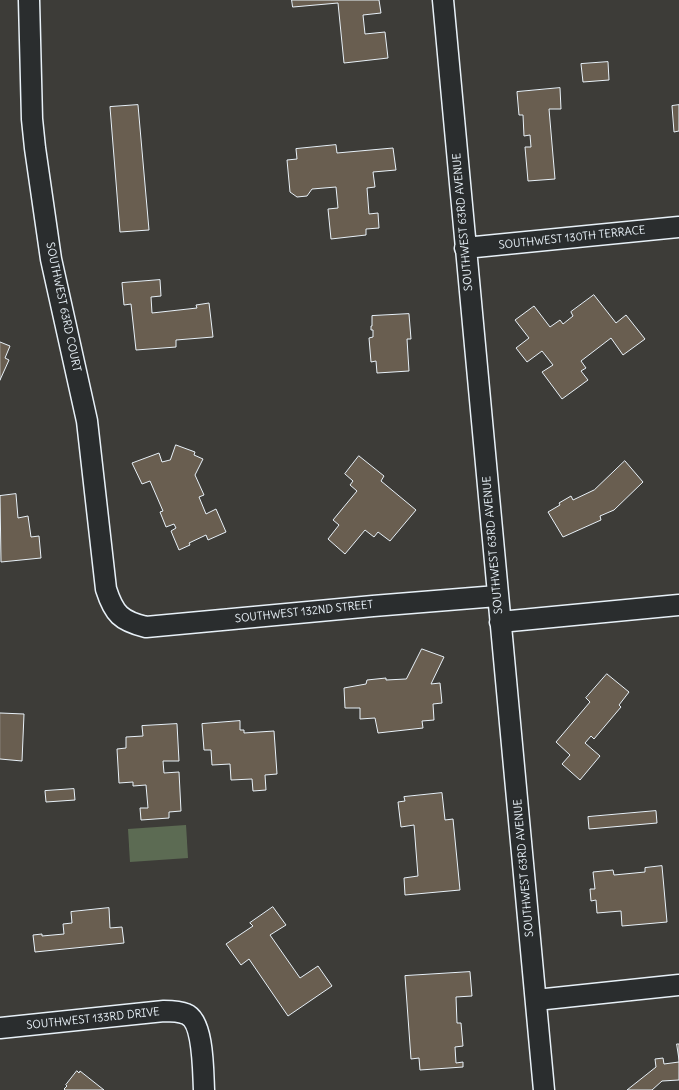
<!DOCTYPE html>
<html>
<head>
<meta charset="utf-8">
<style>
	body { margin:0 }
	canvas { display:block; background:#3d3c38 }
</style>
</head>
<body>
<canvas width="679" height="1090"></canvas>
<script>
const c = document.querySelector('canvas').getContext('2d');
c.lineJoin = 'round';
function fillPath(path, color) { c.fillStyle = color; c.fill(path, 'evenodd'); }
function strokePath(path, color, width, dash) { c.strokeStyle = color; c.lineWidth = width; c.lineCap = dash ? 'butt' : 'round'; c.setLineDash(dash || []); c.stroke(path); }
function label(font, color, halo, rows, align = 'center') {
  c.font = font + ' Delius,sans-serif'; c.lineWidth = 3; c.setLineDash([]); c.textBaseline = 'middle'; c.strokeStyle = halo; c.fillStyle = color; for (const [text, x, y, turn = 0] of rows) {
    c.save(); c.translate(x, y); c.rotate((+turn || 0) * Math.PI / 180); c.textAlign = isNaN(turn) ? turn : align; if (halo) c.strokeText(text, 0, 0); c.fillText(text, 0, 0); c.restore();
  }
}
fillPath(new Path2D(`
	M186 825 188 858 130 862 128 829Z`), '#5c6b53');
const building = new Path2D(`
	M292 0H379L381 13 363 15 365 34 385 32 388 58 344 63 338 3 293 7Z
	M608 62 609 80 583 82 581 64Z
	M560 88 561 109H549L555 179 528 181 525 147H531L530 135 524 136 523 115H519L517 92Z
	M138 105 149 230 120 232 110 107Z
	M679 105V131L674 132 672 106Z
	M336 145 337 153 393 148 396 170 373 172 375 187 367 188 369 214 378 213 379 228 366 229V235L331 239 328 209 338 208 336 187 312 189 307 196 297 197 290 192 287 160 297 159 296 149Z
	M160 280 161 296 151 297 152 313 197 308 196 305 209 303 213 337 176 340V347L136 350 131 304 124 305 122 283Z
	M594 295 616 323 626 315 645 339 623 355 611 338 581 361 586 368 581 371 588 380 562 399 542 372 553 365 542 351 527 362 516 348 529 338 515 320 534 306 550 327 560 320 563 324 573 316 571 312Z
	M409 314 411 339H407L409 371 377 373 376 361 371 362 369 338 373 337V330H371V326H372V316Z
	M0 342 10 346 5 358 9 360 0 380Z
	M176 445 195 452 194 455 203 459 195 475 204 495 199 497 206 514 216 509 226 532 208 540 206 535 189 543 190 545 179 550 171 531 176 528 174 524 166 527 160 512 163 511 150 481 142 484 132 463 159 453 162 462 170 460Z
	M359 456 384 476 381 481 416 510 390 541 378 532 374 537 365 530 345 554 328 539 339 525 333 520 357 491 350 485 353 481 345 474Z
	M625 461 643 482 614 510 600 516 601 520 563 537 548 512 560 505 559 503 571 496 573 500 594 490Z
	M16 494 18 518 28 516 31 537 39 536 41 558 1 562 0 496Z
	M422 649 444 657 431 684 440 683 442 703 433 704 434 720 422 721 423 728 378 733 375 718 360 719V708H345L344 688 366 684 367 680 386 678V680L406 679Z
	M607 674 629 692 619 705 621 707 594 739 591 736 585 743 600 756 580 780 562 764 570 755 556 742 590 702 586 698Z
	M0 713 24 714 22 761 0 759Z
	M240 721V730H244V733L274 731 277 774 265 775 266 790 253 791 252 779 231 780 230 764 212 765 211 750H204L202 724Z
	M177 724 179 761H163L164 773 179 772 181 811 169 812V818L141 820 140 808H148L146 785 133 786V782L119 783 117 749 126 748V737L143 736 142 726Z
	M74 789 75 800 46 802 45 791Z
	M442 793 445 820 453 819 460 890 405 895 404 878 418 876 414 825 401 827 398 802 405 801 404 797Z
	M656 811 657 823 589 829 588 817Z
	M662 866 667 922 622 926 621 911 597 913 596 900 591 901 590 889H595L593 872 613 870 614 875 645 872V868Z
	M273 907 286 925 270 935 300 978 318 966 332 986 288 1016 249 959 241 965 226 944 253 926 250 923Z
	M109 908 110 928 122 927 124 943 35 952 33 935 42 934V936L64 934 63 924 72 923 71 912Z
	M470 972 472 996 456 997 457 1023H461L463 1046 455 1047 456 1063 463 1062V1067L420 1070 419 1058 411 1059 405 976Z
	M677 1044H679V1080L662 1081 652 1090H627L656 1067 655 1059 663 1058 664 1064 679 1062Z
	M77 1071 79 1073 80 1071 104 1090H65L64 1089 67 1086 66 1085Z`);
fillPath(building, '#695e50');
strokePath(building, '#e8f1f8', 1);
const street = new Path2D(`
	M29 0 32 119 35 148 51 259 87 421 106 589C114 614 121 621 146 627L373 606 497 596
	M443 0 544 1090
	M465 248 679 227
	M500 622 679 605
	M536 1000 679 985
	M0 1028 164 1011C171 1011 179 1011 186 1014 204 1021 203 1073 204 1090`);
strokePath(street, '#e8f1f8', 23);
strokePath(street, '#2a2d2e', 20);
label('11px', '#e8f1f8', '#2a2d2e', [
	["SOUTHWEST 63RD AVENUE",463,222,-95],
	["SOUTHWEST 130TH TERRACE",572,238,-6],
	["SOUTHWEST 63RD COURT",63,307,78],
	["SOUTHWEST 63RD AVENUE",493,545,-95],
	["SOUTHWEST 132ND STREET",304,612,-6],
	["SOUTHWEST 63RD AVENUE",524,868,-95],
	["SOUTHWEST 133RD DRIVE",93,1019,-6]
]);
</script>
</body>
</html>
